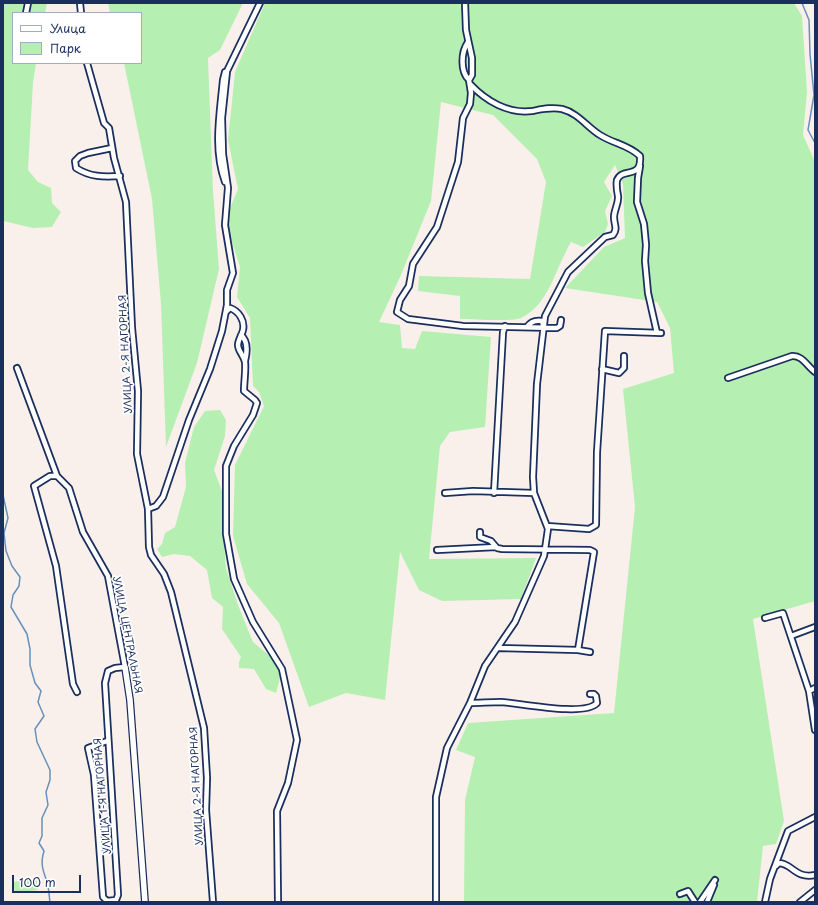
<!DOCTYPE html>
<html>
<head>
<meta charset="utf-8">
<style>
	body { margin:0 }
	#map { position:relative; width:818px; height:905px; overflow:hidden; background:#faf0eb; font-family:"Playpen Sans",sans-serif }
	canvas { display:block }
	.frame { position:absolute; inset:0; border:4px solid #1b2f5e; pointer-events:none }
	.legend { position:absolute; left:12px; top:12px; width:130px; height:52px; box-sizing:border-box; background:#fff; border:1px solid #a4acbf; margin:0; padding:5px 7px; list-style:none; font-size:12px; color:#1b2f5e }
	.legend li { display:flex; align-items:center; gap:8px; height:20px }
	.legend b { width:20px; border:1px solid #a4acbf }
	.scale { position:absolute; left:12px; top:875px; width:69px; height:18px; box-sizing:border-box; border:2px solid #1b2f5e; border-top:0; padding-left:5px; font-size:12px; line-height:14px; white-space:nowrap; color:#1b2f5e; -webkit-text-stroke:3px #fff; paint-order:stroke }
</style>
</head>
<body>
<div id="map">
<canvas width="818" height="905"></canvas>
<div class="frame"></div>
<ul class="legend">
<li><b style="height:5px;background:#fff"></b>Улица</li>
<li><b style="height:11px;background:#b6efb2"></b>Парк</li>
</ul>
<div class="scale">100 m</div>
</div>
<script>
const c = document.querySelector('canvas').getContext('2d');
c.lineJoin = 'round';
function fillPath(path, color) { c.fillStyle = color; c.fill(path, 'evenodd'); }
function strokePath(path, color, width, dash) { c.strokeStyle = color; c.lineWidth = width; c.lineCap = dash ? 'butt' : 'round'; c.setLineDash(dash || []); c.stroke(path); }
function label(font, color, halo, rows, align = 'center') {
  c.font = font + ' "Playpen Sans",sans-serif'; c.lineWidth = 3.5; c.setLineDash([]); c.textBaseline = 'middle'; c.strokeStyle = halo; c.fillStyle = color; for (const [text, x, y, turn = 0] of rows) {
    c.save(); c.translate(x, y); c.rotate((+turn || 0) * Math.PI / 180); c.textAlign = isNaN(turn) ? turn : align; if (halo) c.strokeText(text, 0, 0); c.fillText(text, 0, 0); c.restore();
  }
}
fillPath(new Path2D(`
	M3 3H47L45 13H13V63H36L33 83 28 170 38 182 51 188 52 203 61 212 52 227 33 228 3 221Z
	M108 3H243L220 50 208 58 213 191 219 269 197 363 166 447 161 304 152 199 124 63H141V13H110Z
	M265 3H794L802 16 807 92 803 135 815 162V601L753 619 784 821 776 844 763 846 757 902H464L465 800 475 757 456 750 468 723 614 713 635 507 623 389 674 373 670 328 657 302 565 288 604 247 625 238 623 184 615 165 604 182 612 196 605 211 608 224 605 232 583 247 571 242C556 267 549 305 521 318 514 322 471 319 460 319V296L418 291 419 276 530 279 546 182 537 159 493 115 441 102 431 201 401 275 379 322 400 325 402 348 415 349 422 331 491 337 485 427 450 432 440 446 429 559 536 558 521 599 442 601 419 590 400 552 385 700 346 693 309 707 279 623 247 584 233 536 235 465 264 406 259 392 253 386 250 318 237 297 240 267 225 220 238 189 228 140 235 72Z
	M220 410 226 420 225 436 214 470 223 494 222 519 226 568 238 605 253 642 270 656 281 674 276 693 266 689 254 669 239 668V662L241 657 222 629 223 607 212 598 207 570 190 556 174 554 162 557 157 549 162 544 165 533 175 527 186 487 185 463 194 427 205 411Z
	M36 878 38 890 15 893 13 882Z`), '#b6efb2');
strokePath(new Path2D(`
	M802 3 809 20 810 54 814 95 808 130 815 143
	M3 247V248
	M3 279V288
	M3 472V478
	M3 495 8 518 4 533 6 551 12 566 20 577 19 586 13 595 11 607 27 634 30 649V665L35 683 41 691 38 702 44 716 35 729 37 742 50 770V780L46 792 48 805 42 818V836L39 843 44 851C40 864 43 870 47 882 49 888 49 896 50 902`), '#6691ba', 1.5);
const minor = new Path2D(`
	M80 3 81 13
	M465 3 466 30 472 58V75L469 80 471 93 470 104 463 118 458 162 437 227 413 264 409 286 400 300 397 312 408 319 463 326 557 328 560 326 561 320
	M26 13 28 3
	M468 42C461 52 460 71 469 80
	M87 63 104 123 109 128 114 158 126 202 132 328 138 391 137 454 148 509 149 547 151 555 164 574 171 592 204 728 207 778 206 810 213 902
	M112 148 88 153 80 156 75 161 76 168C90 177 103 177 120 176
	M640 166 638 178 637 202 644 224 646 245 645 261 648 293 657 333
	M225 182C213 149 220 113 223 80L225 72
	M226 312 230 308C239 311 245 321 243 330 242 335 238 340 238 345 238 351 244 356 245 362 246 371 244 381 244 391L255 400 257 403 253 415 234 446 226 466V534L234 579 253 622 282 669 297 740 288 783 277 811 278 902
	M527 327C531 321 536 320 542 321L543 325
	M241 335C248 341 247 353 245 361
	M17 368 57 476
	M602 369 619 373 624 368V356
	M728 378 792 356C802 355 807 366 815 372
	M445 493 473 491 534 493
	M494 493 503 332 505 326
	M148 509 156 506 163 497 189 420 210 369 222 331 227 305V290L233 273 225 225 228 188 223 154 222 118 227 71 260 3
	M547 526 589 529 596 525 597 452 605 331 661 333
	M480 532V537L491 541 497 548 502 549 590 550 594 552 578 650 499 648
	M437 550 496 547
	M765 618 783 613 809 691 815 730
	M791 636 815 627
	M578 650 590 652
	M809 691 815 688
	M77 692 73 684 56 566 34 486 50 476H57L69 488 83 532 108 576 125 667 115 668 108 671 105 683 118 895 116 900 107 901 103 897 94 775 88 748 107 741
	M470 703C480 703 490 702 501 702 520 703 585 717 597 703L596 696 594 694H590
	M776 866 779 863C793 864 795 879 815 875
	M680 894 688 891 695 902
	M436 902V797L447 748 470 703 485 666 515 622 544 556 548 529 534 493 533 477 537 384 545 316 568 272 605 237 613 235C618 228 614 225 614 217 614 210 619 203 618 196 617 191 616 185 617 180 622 167 642 180 640 156 627 144 614 144 600 135 587 127 578 113 562 109 551 107 543 109 532 111 508 114 486 101 470 84
	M700 902 715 880
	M707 902 714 885
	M765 902 770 879 788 831 815 817
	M800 902 815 890`);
const tertiary = new Path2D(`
	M125 667 130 700 145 902`);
strokePath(minor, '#1b2f5e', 8);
strokePath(tertiary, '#1b2f5e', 8);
strokePath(minor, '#fff', 4.5);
strokePath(tertiary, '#fff', 5.5);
label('10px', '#1b2f5e', '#fff', [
	["УЛИЦА 2-Я НАГОРНАЯ",126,354,-93],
	["УЛИЦА ЦЕНТРАЛЬНАЯ",127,635,79],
	["УЛИЦА 2-Я НАГОРНАЯ",197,786,-93],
	["УЛИЦА 1-Я НАГОРНАЯ",103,796,-95]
]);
</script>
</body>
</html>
